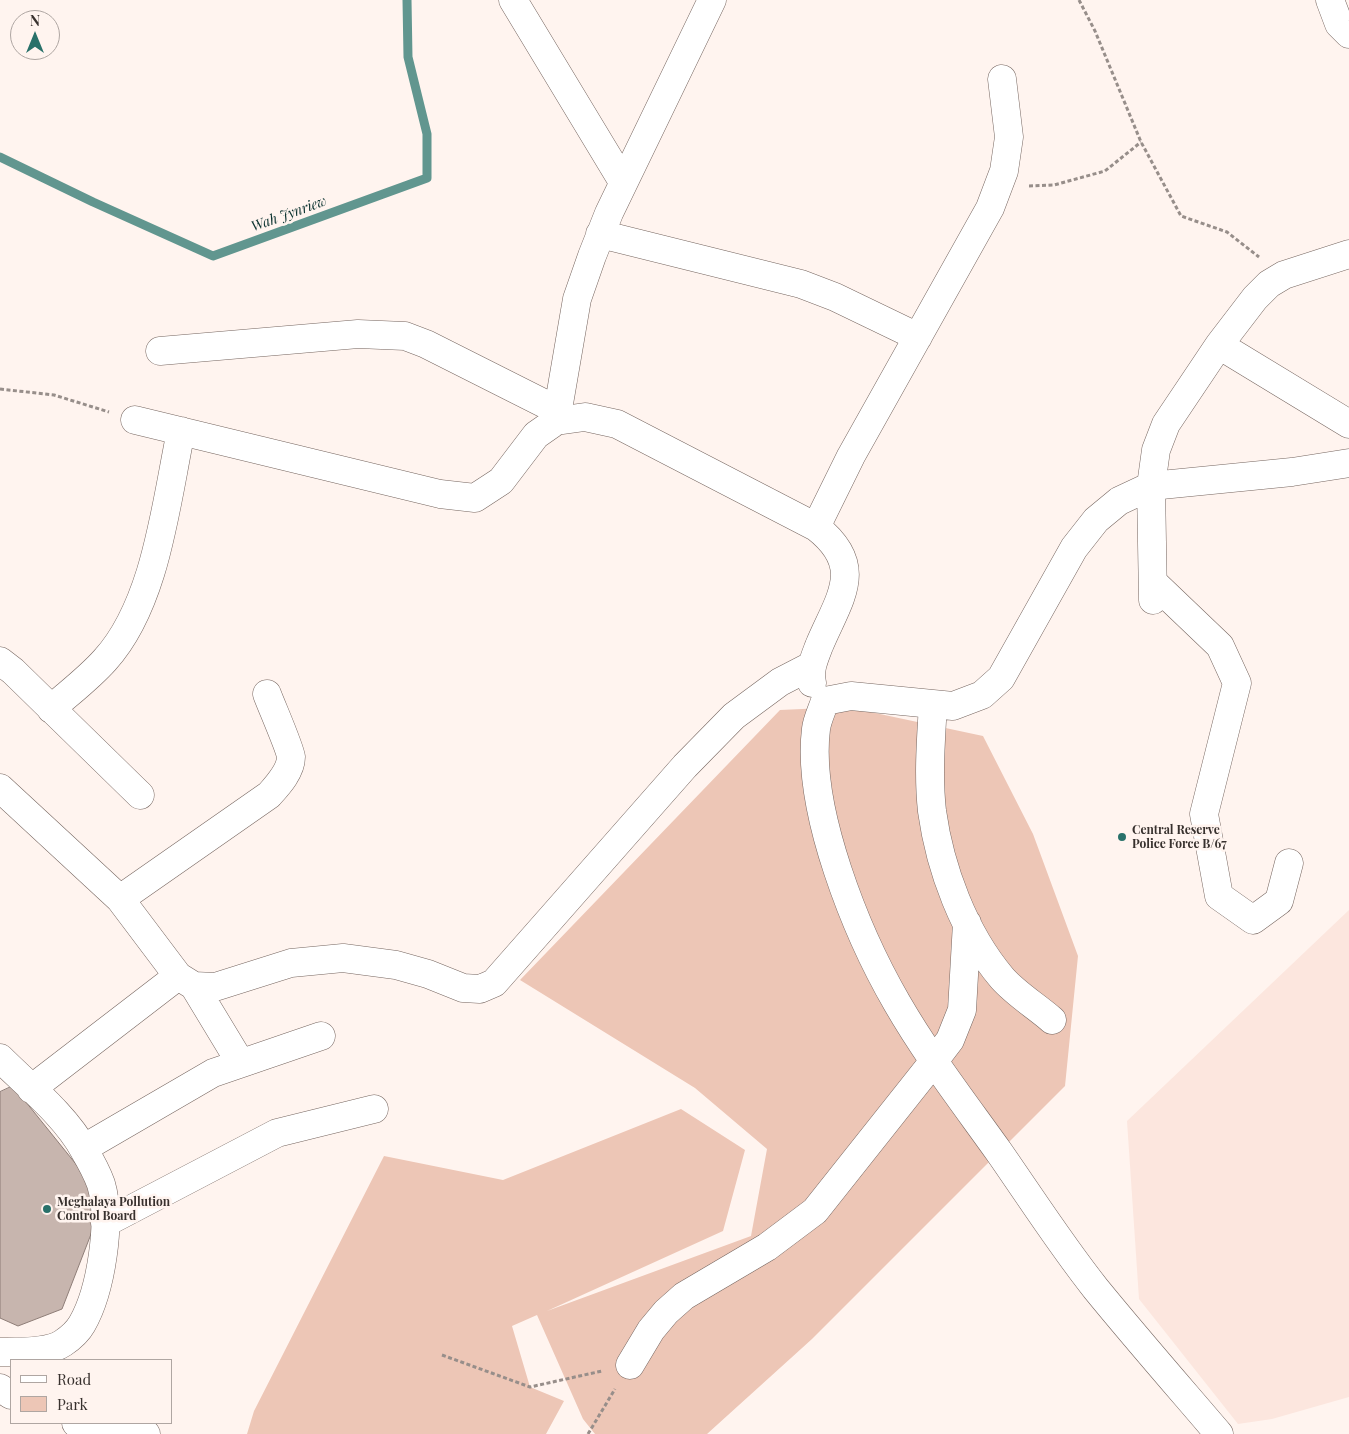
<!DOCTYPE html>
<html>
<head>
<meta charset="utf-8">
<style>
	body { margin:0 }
	#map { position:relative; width:1349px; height:1434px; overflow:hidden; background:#fff4ef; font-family:"Playfair Display",serif }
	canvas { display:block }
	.legend { position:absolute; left:10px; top:1359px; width:162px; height:65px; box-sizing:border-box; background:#fff4ef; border:1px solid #afa6a2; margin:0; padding:6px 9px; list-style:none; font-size:15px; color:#38312e }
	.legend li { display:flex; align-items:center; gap:10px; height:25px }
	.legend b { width:25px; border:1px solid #afa6a2 }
	.north { position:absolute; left:10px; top:10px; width:50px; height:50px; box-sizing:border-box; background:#fff4ef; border:1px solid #afa6a2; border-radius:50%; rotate:0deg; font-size:14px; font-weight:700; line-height:20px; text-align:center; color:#38312e }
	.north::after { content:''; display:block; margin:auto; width:18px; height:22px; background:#29716a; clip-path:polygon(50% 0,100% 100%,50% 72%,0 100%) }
</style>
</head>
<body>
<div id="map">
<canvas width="1349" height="1434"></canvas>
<ul class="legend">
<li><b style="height:6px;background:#fff"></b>Road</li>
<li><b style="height:14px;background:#edc6b6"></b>Park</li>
</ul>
<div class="north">N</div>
</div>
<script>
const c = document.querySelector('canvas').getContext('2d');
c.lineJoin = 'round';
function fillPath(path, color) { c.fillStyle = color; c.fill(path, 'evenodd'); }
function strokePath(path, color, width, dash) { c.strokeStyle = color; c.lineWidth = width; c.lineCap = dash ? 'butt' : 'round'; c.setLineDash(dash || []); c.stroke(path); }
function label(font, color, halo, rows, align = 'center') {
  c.font = font + ' "Playfair Display",serif'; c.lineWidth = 5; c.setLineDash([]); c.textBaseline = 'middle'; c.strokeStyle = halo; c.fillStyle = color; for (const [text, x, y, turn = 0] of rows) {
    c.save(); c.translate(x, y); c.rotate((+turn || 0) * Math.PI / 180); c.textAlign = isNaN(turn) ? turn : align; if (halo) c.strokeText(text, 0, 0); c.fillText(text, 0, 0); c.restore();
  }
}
fillPath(new Path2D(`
	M1349 910V1397L1272 1419 1238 1424 1139 1299 1127 1121Z`), '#fce6de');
fillPath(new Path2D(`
	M847 707 983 736 1033 834 1078 956 1065 1086 812 1339 707 1434H595L583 1419 537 1315 512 1326 530 1387 564 1401 546 1434H247L254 1411 384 1156 503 1180 681 1109 745 1150 723 1231 547 1311 751 1236 767 1149 695 1088 520 980 780 710Z`), '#edc6b6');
strokePath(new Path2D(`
	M0 157 93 202 213 256 427 178V134L408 57 407 0`), '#61968f', 9);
const building = new Path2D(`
	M13 1086 96 1189 93 1229 62 1309 18 1326 0 1318V1092Z`);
fillPath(building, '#c7b5ae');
strokePath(building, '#8e7d77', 1);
const minor = new Path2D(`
	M513 0 623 182
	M1330 0 1339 24 1349 34
	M600 234 801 284 835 297 918 337
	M1219 345 1349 424
	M160 351 358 334 405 336 426 344 557 410
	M135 420 440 494 475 498 501 481 536 435 556 421 585 417 617 424 816 527C867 567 839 598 819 646 814 659 809 670 812 683
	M556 421 577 299 592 256 609 213 712 0
	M816 527 851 456 990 208 1004 171 1009 137 1002 79
	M1153 582 1220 646 1237 683 1204 814 1219 896 1253 920 1279 901 1289 863
	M1153 600 1151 486 1156 450 1166 424 1219 345 1255 298 1269 284 1284 275 1349 254
	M0 661 13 671 140 795
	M933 704C931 739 928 776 932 811 940 869 964 933 1002 978 1016 994 1036 1006 1052 1020
	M51 709C69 693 89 678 105 660 156 604 166 503 181 431
	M0 788 120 899 178 976 194 986 215 987 291 963 343 958 396 965 428 974 463 988 480 989 494 983 685 766 734 716 780 682 811 666
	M120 899 269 795C278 785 291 771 291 757 290 748 271 705 267 694
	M194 986 240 1062
	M0 1058C27 1085 66 1116 84 1150 90 1160 97 1173 101 1184 112 1221 101 1291 82 1324 78 1331 69 1339 63 1343 49 1353 17 1352 0 1352
	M31 1089 178 976
	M84 1148 213 1073 321 1036
	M105 1223 277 1133 374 1109
	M630 1365 651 1330 666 1312 684 1296 767 1247 815 1211 934 1061 950 1040 962 1010 967 923
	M0 1388 11 1395
	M76 1423 146 1434
	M1219 1434C1178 1386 1136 1338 1096 1289 1061 1245 1031 1198 999 1152 964 1103 927 1055 897 1003 857 934 806 810 816 729 817 720 822 710 825 701L851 696 953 706 982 695 1001 678 1074 548 1096 520 1119 501 1151 486 1292 472 1349 463`);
strokePath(minor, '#766660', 29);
strokePath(new Path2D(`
	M1079 0 1095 31 1141 142 1181 216 1227 232 1259 257
	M1029 186 1054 185 1105 171 1141 142
	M0 389 54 395 109 412
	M442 1355 530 1387 602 1371
	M588 1434 615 1389`), '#978e8a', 3, [4, 2.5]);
strokePath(minor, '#fff', 28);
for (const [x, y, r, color] of [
	[1122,837,5,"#29716a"],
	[47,1209,5,"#29716a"]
]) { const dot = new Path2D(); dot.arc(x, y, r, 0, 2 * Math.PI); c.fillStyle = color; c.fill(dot); strokePath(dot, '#fff4ef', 2); }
label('bold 12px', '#38312e', '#fff4ef', [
	["Central Reserve",1132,830],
	["Police Force B/67",1132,844],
	["Meghalaya Pollution",57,1202],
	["Control Board",57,1216]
], 'left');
label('italic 14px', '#0b322f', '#fff4ef', [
	["Wah Jynriew",289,214,-20]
]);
</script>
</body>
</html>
